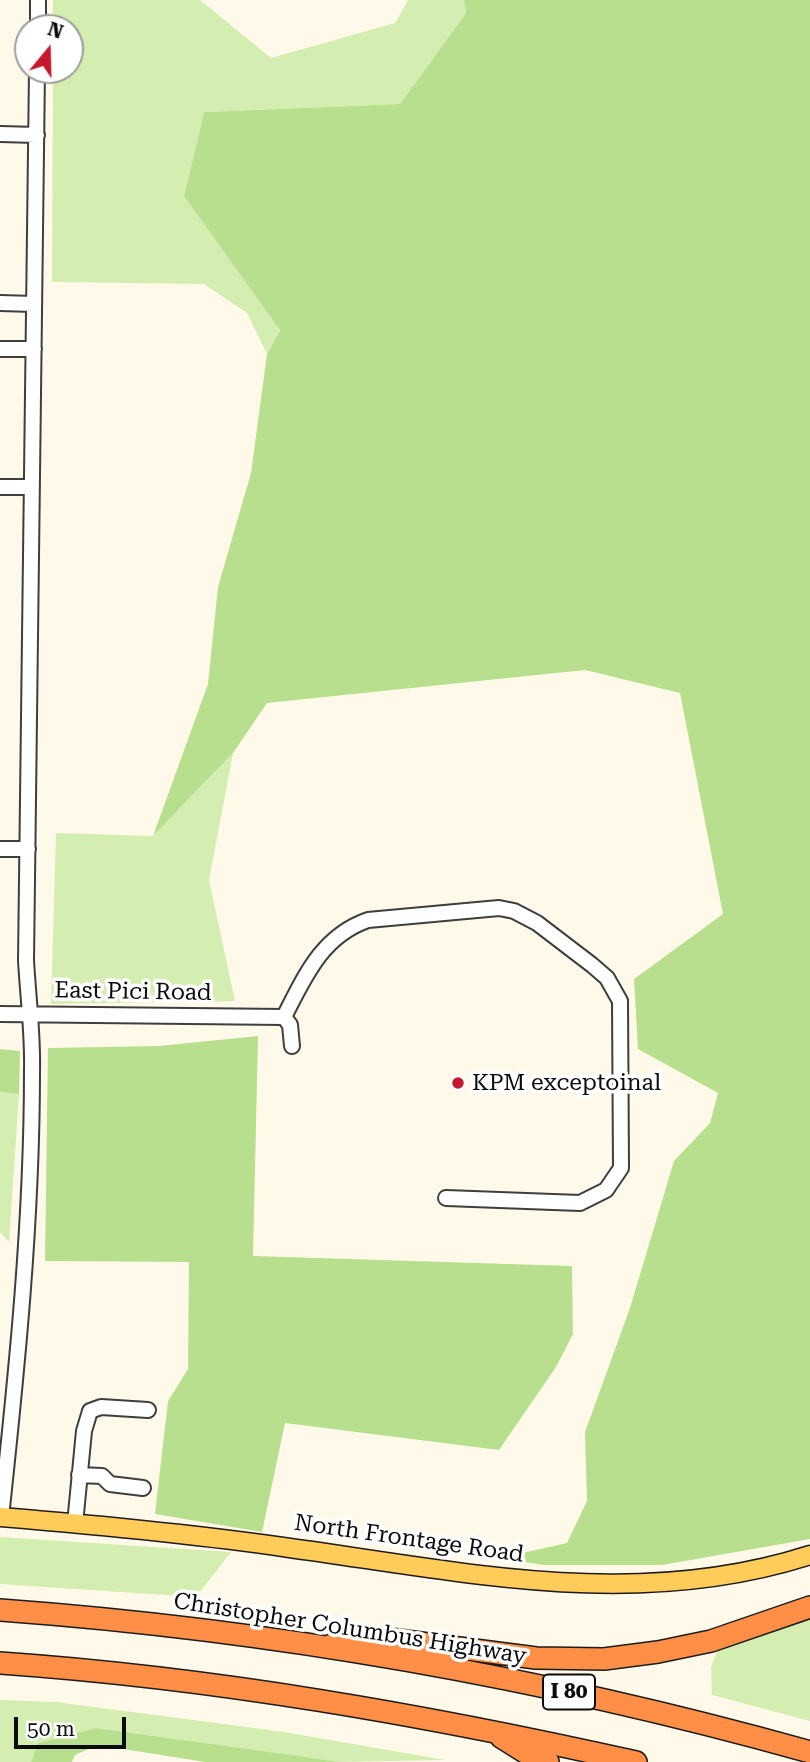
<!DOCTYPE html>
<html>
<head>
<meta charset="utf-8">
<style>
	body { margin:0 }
	#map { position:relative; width:810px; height:1762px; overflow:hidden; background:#fff9e9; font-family:"Roboto Serif",serif }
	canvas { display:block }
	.north { position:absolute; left:14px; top:14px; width:70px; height:70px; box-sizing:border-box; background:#fff; border:2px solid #9d9d9d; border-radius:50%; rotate:19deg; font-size:19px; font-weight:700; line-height:28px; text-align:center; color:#0b0b0b }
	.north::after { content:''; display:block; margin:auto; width:24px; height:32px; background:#c6182c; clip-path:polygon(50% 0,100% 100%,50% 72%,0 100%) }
	.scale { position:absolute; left:14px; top:1717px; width:112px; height:32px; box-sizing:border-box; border:4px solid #0b0b0b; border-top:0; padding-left:9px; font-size:21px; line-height:24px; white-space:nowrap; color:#0b0b0b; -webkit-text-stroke:5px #fff; paint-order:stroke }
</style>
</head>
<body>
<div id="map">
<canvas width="810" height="1762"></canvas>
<div class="north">N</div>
<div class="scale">50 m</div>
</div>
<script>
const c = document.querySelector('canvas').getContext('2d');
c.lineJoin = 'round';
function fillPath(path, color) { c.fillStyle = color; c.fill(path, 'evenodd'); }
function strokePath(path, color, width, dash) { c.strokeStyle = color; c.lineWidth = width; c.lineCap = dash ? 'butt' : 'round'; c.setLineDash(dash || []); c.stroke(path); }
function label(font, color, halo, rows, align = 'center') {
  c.font = font + ' "Roboto Serif",serif'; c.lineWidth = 7; c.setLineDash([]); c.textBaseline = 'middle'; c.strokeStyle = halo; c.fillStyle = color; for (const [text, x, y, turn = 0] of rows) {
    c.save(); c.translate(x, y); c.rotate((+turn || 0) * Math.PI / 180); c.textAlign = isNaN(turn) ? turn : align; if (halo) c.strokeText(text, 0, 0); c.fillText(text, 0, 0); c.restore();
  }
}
fillPath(new Path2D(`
	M53 0H200L271 58 395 23 408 0H464L466 13 400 104 204 112 184 196 280 329 267 354 247 313 204 284 52 282 53 70H70V28H53Z
	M233 753 209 880 235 1001 51 1004 56 833 153 836Z
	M0 1092 19 1094 9 1242 0 1232Z
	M0 1537 231 1552 196 1597 0 1584Z
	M810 1614V1721L712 1695 711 1667 723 1637Z
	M0 1700 56 1702 284 1732 445 1760 338 1762 96 1728 38 1743 31 1762H0Z`), '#d4edb0');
fillPath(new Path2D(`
	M464 0H810V1539L662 1565H544L500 1558 567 1543 587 1501 585 1432 630 1308 674 1161 710 1123 718 1093 638 1049 634 979 723 914 680 693 585 670 267 703 233 753 153 836 208 684 218 587 251 473 267 354 280 330 184 196 204 112 400 104 466 13Z
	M258 1036 253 1256 572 1266 573 1334 556 1367 499 1450 285 1423 262 1532 155 1514 168 1401 188 1369 189 1262 45 1261 48 1048 159 1046Z
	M0 1049 20 1051 19 1094 0 1092Z
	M96 1728 305 1757 338 1762H205L98 1745 75 1755 72 1762H31L38 1743Z`), '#b8df8e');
const minor = new Path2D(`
	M38 28V0
	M0 134 37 135
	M0 303 34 304
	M0 349H34
	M0 487H32
	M0 849H28
	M0 1014 284 1017C305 976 322 936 368 920L499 908 514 911 537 923 592 965 607 978 620 1001 621 1168 606 1190 580 1203 446 1198
	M284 1017 290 1025 292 1046
	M79 1475 102 1476 110 1484 143 1488
	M1 1517C17 1369 32 1221 32 1071 33 1034 28 997 26 960L37 70
	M75 1524 84 1431 90 1411 101 1407 148 1410`);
const major = new Path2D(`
	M0 1517C97 1525 194 1534 290 1548 465 1572 636 1611 810 1555`);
const highway = new Path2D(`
	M0 1610C274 1630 546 1678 810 1752
	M329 1646 359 1635 536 1658 604 1659 658 1652 711 1641 810 1607
	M0 1663C215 1678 426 1715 636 1762
	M501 1737 536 1759 548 1762`);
strokePath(minor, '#3e3e3e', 18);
strokePath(major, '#1c1c1c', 21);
strokePath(highway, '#1c1c1c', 24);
strokePath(minor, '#fff', 14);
strokePath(major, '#ffcb59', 18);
strokePath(highway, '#ff8f47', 21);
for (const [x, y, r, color] of [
	[458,1083,7,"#c6182c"]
]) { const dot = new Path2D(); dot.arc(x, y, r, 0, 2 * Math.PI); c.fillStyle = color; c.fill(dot); strokePath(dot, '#fff', 2.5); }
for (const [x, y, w] of [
	[569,1692,52]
]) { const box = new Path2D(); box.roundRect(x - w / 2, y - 17.5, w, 35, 5); c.fillStyle = '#fff'; c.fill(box); strokePath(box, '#0b0b0b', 2); }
label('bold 21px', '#0b0b0b', null, [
	["I 80",569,1692]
]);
label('23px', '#0b0b0b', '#fff', [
	["East Pici Road",133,992,1],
	["North Frontage Road",409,1539,8],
	["Christopher Columbus Highway",350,1629,9]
]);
label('23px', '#0b0b0b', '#fff', [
	["KPM exceptoinal",472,1083]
], 'left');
</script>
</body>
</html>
